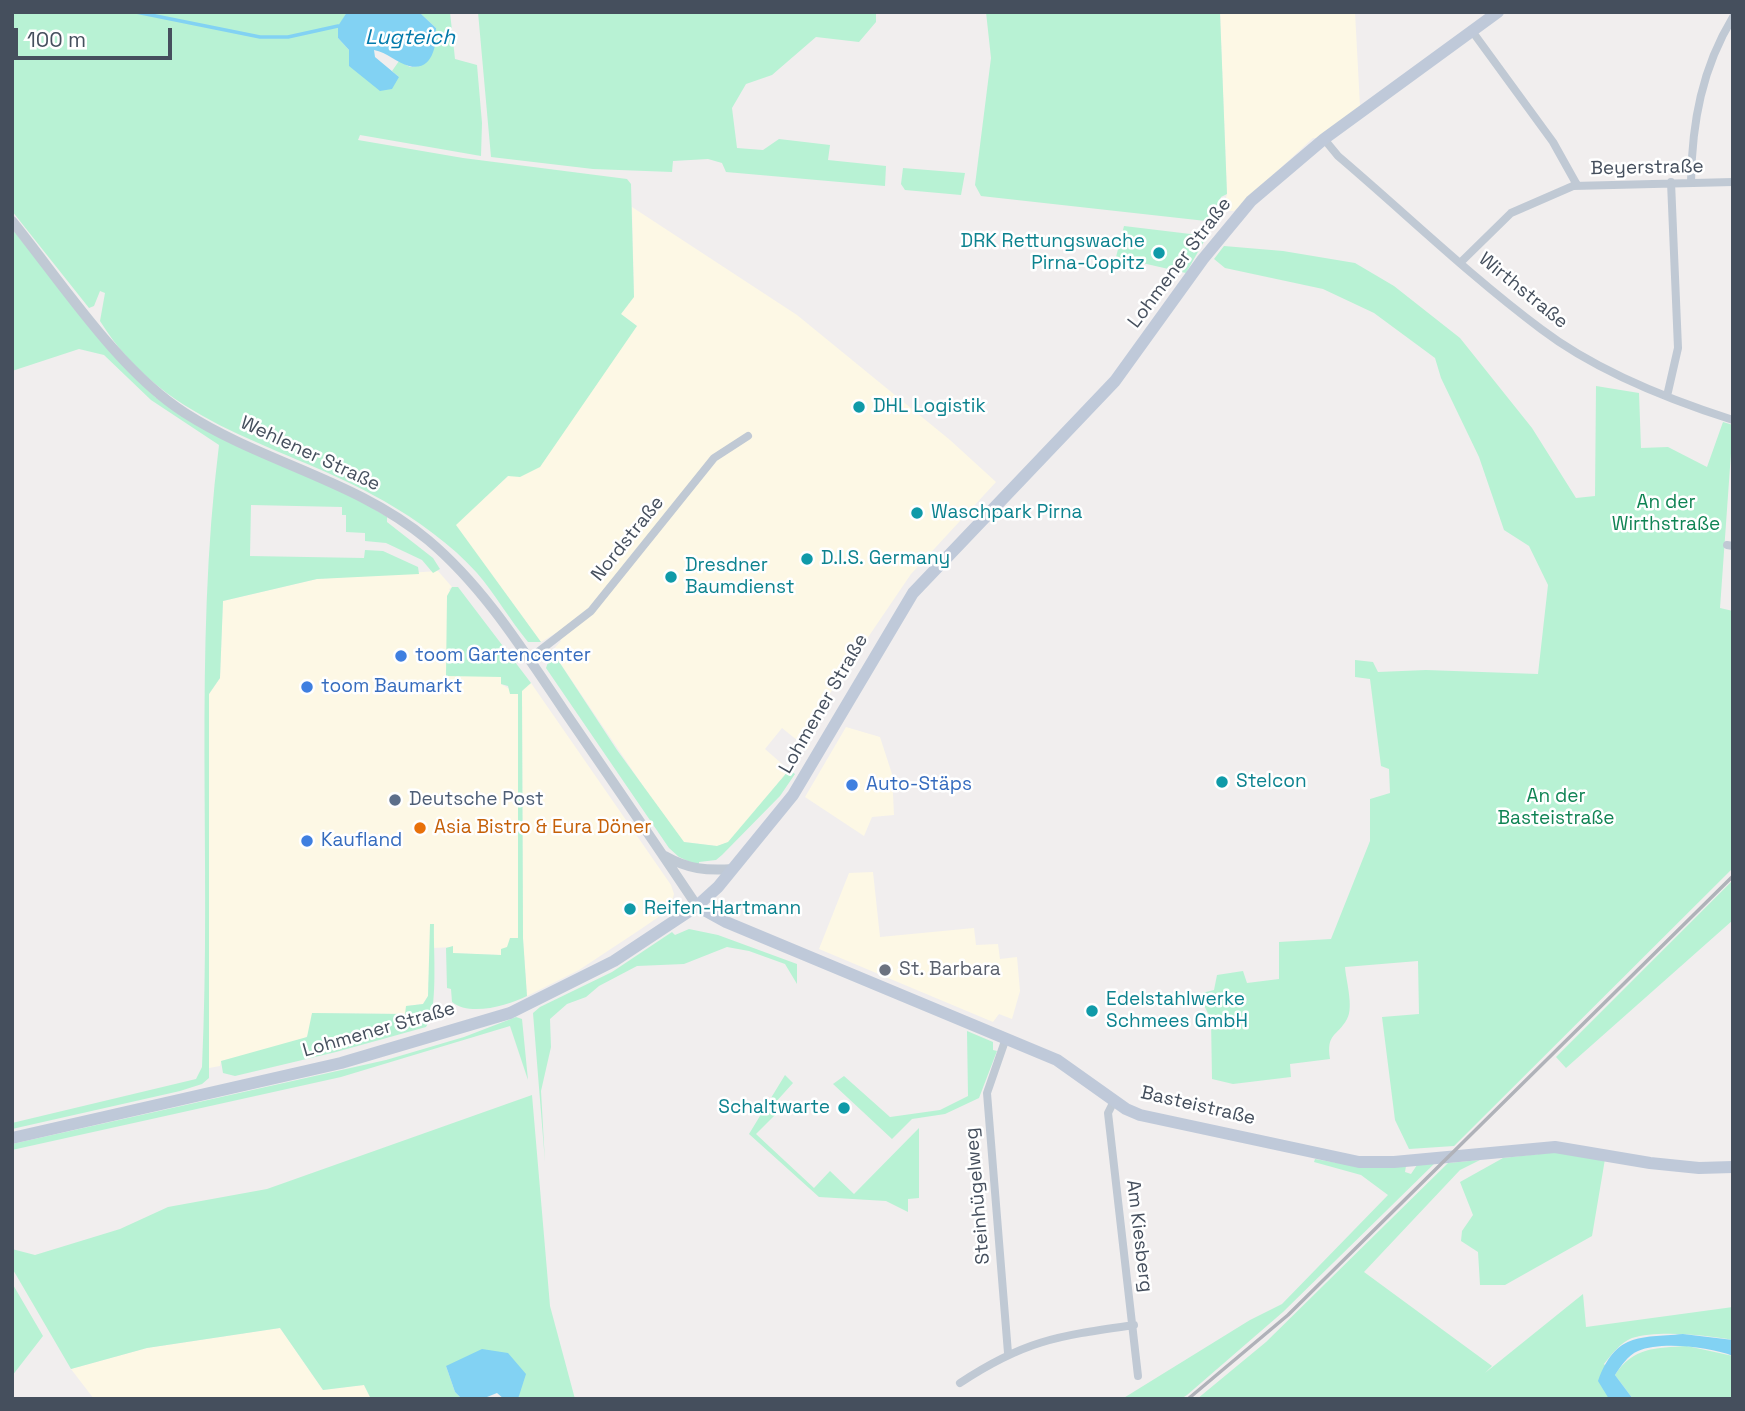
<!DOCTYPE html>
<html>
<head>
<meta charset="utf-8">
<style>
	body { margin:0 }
	#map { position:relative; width:1745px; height:1411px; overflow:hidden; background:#f1eeee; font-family:"Space Grotesk",sans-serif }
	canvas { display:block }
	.frame { position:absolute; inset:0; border:14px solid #454f5d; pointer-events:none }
	.scale { position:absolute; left:14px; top:28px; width:158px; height:32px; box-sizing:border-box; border:4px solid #454f5d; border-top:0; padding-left:9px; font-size:21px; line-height:24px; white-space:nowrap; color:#454f5d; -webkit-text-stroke:5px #fff; paint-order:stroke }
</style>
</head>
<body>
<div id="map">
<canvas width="1745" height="1411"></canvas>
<div class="frame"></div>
<div class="scale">100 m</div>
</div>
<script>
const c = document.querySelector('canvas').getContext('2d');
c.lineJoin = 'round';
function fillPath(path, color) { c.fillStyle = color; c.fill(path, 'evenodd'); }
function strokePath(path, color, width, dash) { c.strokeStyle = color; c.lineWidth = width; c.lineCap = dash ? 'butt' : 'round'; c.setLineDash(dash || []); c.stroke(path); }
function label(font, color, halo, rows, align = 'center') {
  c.font = font + ' "Space Grotesk",sans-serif'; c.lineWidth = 5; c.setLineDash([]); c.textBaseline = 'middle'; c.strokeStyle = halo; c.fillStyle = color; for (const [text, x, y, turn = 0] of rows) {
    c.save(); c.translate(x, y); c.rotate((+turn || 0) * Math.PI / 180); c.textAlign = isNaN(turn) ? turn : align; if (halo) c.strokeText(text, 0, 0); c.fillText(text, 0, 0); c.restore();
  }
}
fillPath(new Path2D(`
	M1220 12H1355L1360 106 1317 138H1313L1234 211H1227L1224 206 1227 194Z
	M632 207 797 315 950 440 996 482 911 574 822 705 808 749 782 728 765 749 789 770 729 842 717 846 684 842 676 835 552 651 561 641 556 633 541 642 455 525 508 476 637 326 621 314 634 296Z
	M438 571 452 587 449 589 502 677 501 684 518 694V938L510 943 501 955 453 953V947L433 948 434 924H431L428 996 423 1004 406 1006V1014L312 1013 310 1033 302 1041 221 1061 220 1066 209 1068V694L220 678 223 601 317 579Z
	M531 683 671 885 674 894 670 909 641 929 579 970 527 996 523 938 522 690Z
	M846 727 880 737 892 774 894 815 872 817 864 836 805 797Z
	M873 872 880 937 974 928 976 945 998 944 1000 959 1017 957 1020 991 1012 1019 999 1014 993 1022 819 949 849 873Z
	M280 1328 323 1390 364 1385 371 1399H94L71 1369 147 1348Z`), '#fdf8e5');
fillPath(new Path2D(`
	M12 12H347L339 26 338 38 349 50V66L399 77 392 71 399 61 410 67 420 66 436 28 419 12H450L455 59 477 65 482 123 481 156 360 135 358 140 463 158 627 179 631 184 634 297 621 314 637 326 540 467 520 477 508 476 456 525 541 642H528C510 620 495 594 477 573 452 545 417 520 384 501 283 443 167 429 100 321L105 293 100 291 94 306 89 308 12 211Z
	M478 12H876V22L859 42 816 37 772 75 746 84 732 108 737 148 763 150 779 139 830 145 828 160 886 166 885 186 726 172 722 163 708 159 673 161 672 172 593 169 491 157Z
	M986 12H1220L1227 194 1221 197 1215 222 981 196 975 185 991 58Z
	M903 168 965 173 961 195 905 190 901 184Z
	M1124 226 1207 236 1186 273 1116 257Z
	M12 229 155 397 353 496 387 517V522L433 558 440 569 433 573 422 560 386 543 365 541V533L346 532V515H342V507L251 505 250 556 364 558 365 550 383 551 418 567 419 574 317 579 223 601 220 678 209 694V1078L202 1084 180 1091 12 1129V1123L196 1079 202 1067C212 859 193 651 219 445L151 400 104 355 79 349 12 371Z
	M1224 246 1283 251 1355 263 1394 286 1460 338 1532 428 1576 498 1595 496 1596 386 1639 393 1641 448 1668 447 1707 467 1723 422 1733 425 1720 608 1733 611V868L1454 1146 1409 1149 1395 1120 1382 1017 1419 1014 1418 961 1345 967C1346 981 1354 1007 1347 1019 1337 1037 1326 1033 1330 1059L1290 1064 1291 1077 1233 1084 1212 1079 1211 1019 1198 994 1214 990 1217 975 1243 971 1247 983 1279 979V942L1331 939 1370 841V799L1390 793 1389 769 1381 766 1370 679 1355 677V660L1373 662 1378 672 1426 670 1538 674 1548 585 1529 546 1504 530 1479 457 1441 378 1435 358 1374 313 1323 289 1225 268 1214 259Z
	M452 587H458L531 683 522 691 523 938 527 996C509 1005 470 1017 452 1002L451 989 447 988 446 948 453 946V953L501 955V949L507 947 510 938H518V694H510L508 686 501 684V677L446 676 447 596Z
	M552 651 617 750 684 842 717 846 728 842 789 770 795 774 780 796 722 855 716 860 699 862V866L679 857 669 848 546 668Z
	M1733 880V920L1566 1068 1556 1057Z
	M430 924H434C433 946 439 1012 426 1027L336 1052 235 1076 223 1073 221 1061 307 1037 312 1013 405 1014 406 1006 423 1004 428 996Z
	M689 929 718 935 797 964V984L785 964 749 951 727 947 684 964 637 966 599 986 586 997 567 1004 550 1019 551 1047 541 1091 545 1162 533 1013 540 1007 612 972 672 932 675 935Z
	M516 1017 522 1019 528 1080 510 1026 341 1077 12 1150V1144L386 1060 464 1037Z
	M967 1031 993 1042V1050L997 1051 979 1098 945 1114 912 1119 892 1139 833 1084 844 1076 890 1117 940 1110 968 1096Z
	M785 1075 793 1083 774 1104 780 1110 756 1134 814 1188 830 1171 854 1194 919 1128V1198L908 1199V1212L886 1201 819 1197 749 1134Z
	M532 1095 550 1306 575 1399H518L520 1397 446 1366 455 1392 462 1399H371L364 1385 323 1390 280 1328 147 1348 71 1369 12 1268V1249L35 1255 120 1229 168 1207 267 1189Z
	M1556 1152 1605 1159 1592 1236 1505 1285H1480L1478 1252 1461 1241 1462 1231 1473 1215 1460 1182 1503 1158Z
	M1315 1159 1361 1167 1406 1166 1405 1172 1411 1174 1417 1165 1436 1162 1283 1312 1187 1395 1181 1399H1122L1250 1320 1282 1304 1388 1195 1361 1175 1314 1162Z
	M1480 1160 1460 1170 1364 1272 1492 1366 1485 1373 1583 1294 1586 1327 1733 1307V1340C1706 1335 1658 1330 1632 1338 1621 1342 1611 1355 1604 1364L1630 1399H1197L1266 1342 1448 1163Z
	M12 1283 43 1336 12 1376Z
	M1687 1346 1733 1356V1399H1633L1615 1375C1633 1347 1656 1348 1687 1346Z`), '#b8f2d4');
fillPath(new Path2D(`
	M347 12H419L436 28C437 44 433 72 409 66 397 63 387 52 374 50L375 57 399 77 392 89 380 91 349 66V50L338 38V26Z
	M1683 1334 1733 1340V1356C1710 1347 1661 1341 1638 1351 1628 1355 1621 1366 1615 1375L1633 1399H1609L1598 1381C1616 1333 1638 1338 1683 1334Z
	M482 1349 508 1353 526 1374 518 1399H504L497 1393 482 1399H462L455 1392 446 1366Z`), '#82d2f3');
strokePath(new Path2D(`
	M136 12 260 37H288L338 26`), '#82d2f3', 3.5);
strokePath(new Path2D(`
	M1472 31 1553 142 1577 185
	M1324 139 1338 156C1405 213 1470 276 1541 329 1596 371 1667 399 1733 420
	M1691 182C1692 122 1702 68 1733 17
	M1461 262 1511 213 1573 186 1733 182
	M1667 396 1678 348 1671 182
	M1727 545 1733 546
	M529 659 591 611 714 458 748 436
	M1006 1038 987 1093 1008 1353
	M1114 1101 1108 1113 1138 1376
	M960 1383C1025 1340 1058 1336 1134 1325`), '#c0c9d4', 8);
strokePath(new Path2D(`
	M12 221C62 283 119 371 185 413 263 463 356 480 428 540 483 586 523 650 563 709 608 775 653 840 697 906
	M665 856C688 869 706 871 733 869`), '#c0c9d4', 10);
strokePath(new Path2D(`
	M697 906 726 922 1057 1060 1126 1109 1140 1115 1359 1162H1394L1555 1147 1650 1163 1699 1168 1733 1167
	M12 1138 341 1063 510 1013 614 961 697 906 718 887 793 795 913 593 1115 381 1203 259 1251 201 1324 139 1498 12`), '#bfc9d9', 12);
strokePath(new Path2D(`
	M1188 1399 1288 1315 1733 876`), '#b0b2b9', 3.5);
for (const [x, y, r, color] of [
	[1159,253,7,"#0f9aa8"],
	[859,407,7,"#0f9aa8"],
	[917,513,7,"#0f9aa8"],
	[807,559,7,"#0f9aa8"],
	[671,577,7,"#0f9aa8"],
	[401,656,7,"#3f7fe0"],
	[307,687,7,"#3f7fe0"],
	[1222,782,7,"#0f9aa8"],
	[852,785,7,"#3f7fe0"],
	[395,800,7,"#5c6f8a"],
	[420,828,7,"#e8710a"],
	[307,841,7,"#3f7fe0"],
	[630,909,7,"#0f9aa8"],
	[885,970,7,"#6b7280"],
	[1092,1011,7,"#0f9aa8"],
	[844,1108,7,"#0f9aa8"]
]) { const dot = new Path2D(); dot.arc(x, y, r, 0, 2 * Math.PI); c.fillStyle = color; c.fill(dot); strokePath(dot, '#fff', 2.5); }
label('19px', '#454f5d', '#fff', [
	["Beyerstraße",1647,168,-1],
	["Lohmener Straße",1180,263,-53],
	["Wirthstraße",1523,291,39],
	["Wehlener Straße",310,454,25],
	["Nordstraße",628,539,-51],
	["Lohmener Straße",824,704,-60],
	["Lohmener Straße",379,1030,-16],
	["Basteistraße",1198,1106,13],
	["Steinhügelweg",978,1196,-95],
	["Am Kiesberg",1139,1236,83]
]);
label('19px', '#0d838f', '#fff', [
	["DRK Rettungswache",1145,242,"right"],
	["Pirna-Copitz",1145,264,"right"],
	["DHL Logistik",873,407],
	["Waschpark Pirna",931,513],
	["D.I.S. Germany",821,559],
	["Dresdner",685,566],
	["Baumdienst",685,588],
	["Stelcon",1236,782],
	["Reifen-Hartmann",644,909],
	["Edelstahlwerke",1106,1000],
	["Schmees GmbH",1106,1022],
	["Schaltwarte",830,1108,"right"]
], 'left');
label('19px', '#108454', '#fff', [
	["An der",1666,503],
	["Wirthstraße",1666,525],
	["An der",1556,797],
	["Basteistraße",1556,819]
]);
label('19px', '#366cbe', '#fff', [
	["toom Gartencenter",415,656],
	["toom Baumarkt",321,687],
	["Auto-Stäps",866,785],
	["Kaufland",321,841]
], 'left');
label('19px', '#4e5e75', '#fff', [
	["Deutsche Post",409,800]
], 'left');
label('19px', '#c56008', '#fff', [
	["Asia Bistro & Eura Döner",434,828]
], 'left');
label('19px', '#5b616d', '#fff', [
	["St. Barbara",899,970]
], 'left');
label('italic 21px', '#027aab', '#fff', [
	["Lugteich",410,38]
]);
</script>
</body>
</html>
